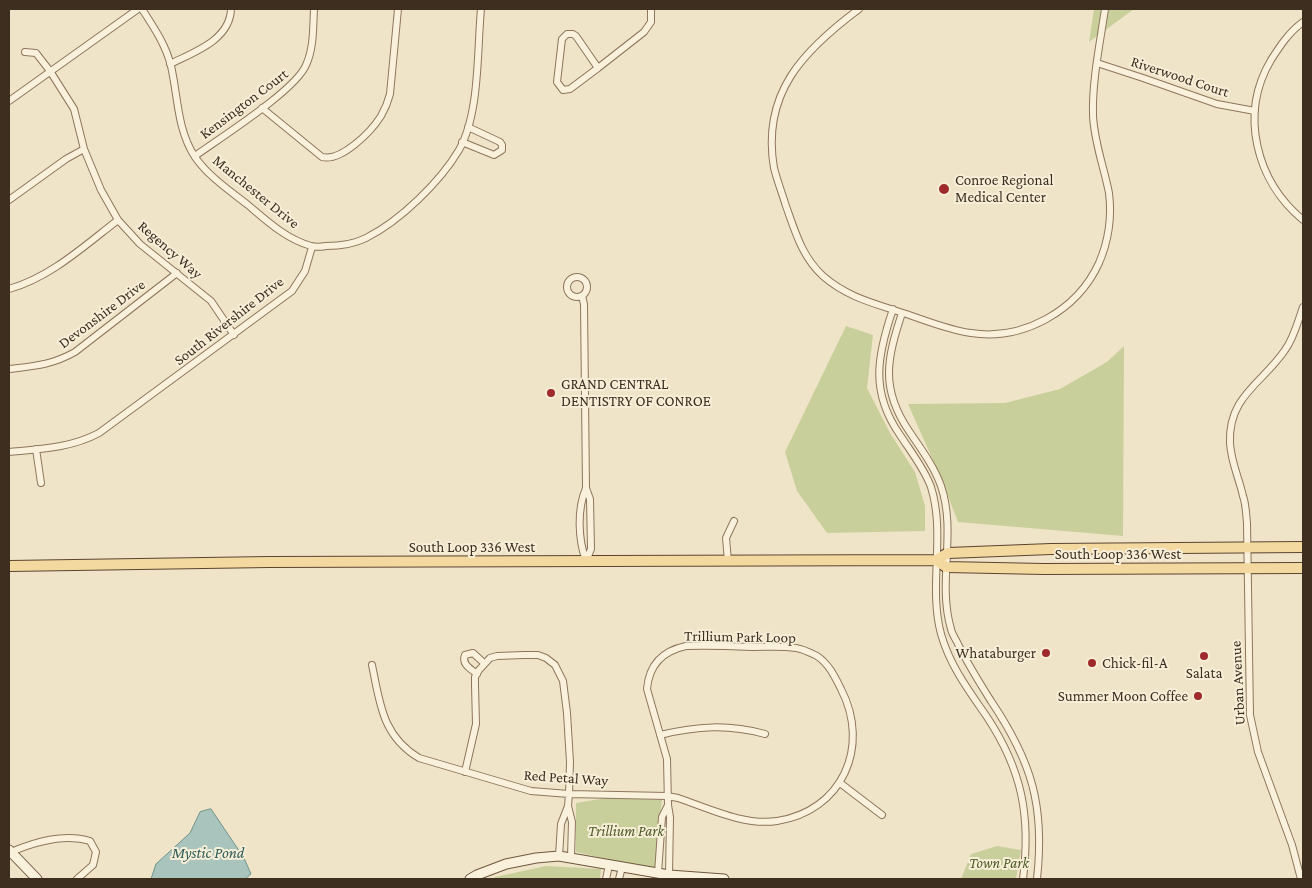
<!DOCTYPE html>
<html>
<head>
<meta charset="utf-8">
<style>
	body { margin:0 }
	#map { position:relative; width:1312px; height:888px; overflow:hidden; background:#f0e4c8; font-family:"Crimson Pro",serif }
	canvas { display:block }
	.frame { position:absolute; inset:0; border:10px solid #3d2e20; pointer-events:none }
</style>
</head>
<body>
<div id="map">
<canvas width="1312" height="888"></canvas>
<div class="frame"></div>
</div>
<script>
const c = document.querySelector('canvas').getContext('2d');
c.lineJoin = 'round';
function fillPath(path, color) { c.fillStyle = color; c.fill(path, 'evenodd'); }
function strokePath(path, color, width, dash) { c.strokeStyle = color; c.lineWidth = width; c.lineCap = dash ? 'butt' : 'round'; c.setLineDash(dash || []); c.stroke(path); }
function label(font, color, halo, rows, align = 'center') {
  c.font = font + ' "Crimson Pro",serif'; c.lineWidth = 4; c.setLineDash([]); c.textBaseline = 'middle'; c.strokeStyle = halo; c.fillStyle = color; for (const [text, x, y, turn = 0] of rows) {
    c.save(); c.translate(x, y); c.rotate((+turn || 0) * Math.PI / 180); c.textAlign = isNaN(turn) ? turn : align; if (halo) c.strokeText(text, 0, 0); c.fillText(text, 0, 0); c.restore();
  }
}
fillPath(new Path2D(`
	M1094 9H1134L1089 42Z
	M846 326 873 335 867 388 890 433 915 472 925 506V531L827 533 797 491 785 452Z
	M1124 346 1123 536 958 522 940 476 908 404 1005 403 1060 389 1107 362Z
	M606 798 662 800 655 870 576 852V803Z
	M997 846 1021 850 1016 879H961L971 854Z
	M546 866 601 869 600 879H494L495 877Z`), '#c9cf9b');
const water = new Path2D(`
	M211 809 244 858 251 874 245 879H151L156 864 190 833 200 812Z`);
fillPath(water, '#a9c4bc');
strokePath(water, '#6f938a', 1);
const street = new Path2D(`
	M142 9C153 26 166 45 171 66 178 96 177 130 195 157 208 176 230 191 248 205 267 221 286 239 311 246 315 247 321 247 326 246 340 246 354 244 366 238 400 221 440 182 459 150 480 113 477 51 481 9
	M859 9C804 50 761 93 774 168 777 180 782 193 786 206 795 231 802 257 823 276 847 297 873 303 903 313 925 320 948 330 971 333 1023 341 1077 311 1099 263 1108 242 1112 217 1109 193 1104 167 1094 142 1093 115 1092 81 1100 43 1105 9
	M1303 22C1289 32 1280 46 1271 60 1239 114 1256 181 1303 220
	M567 34H573L576 36 598 68 570 89 563 90 557 82 562 39Z
	M25 52 36 53 50 71 74 109 84 149 101 190 118 220 140 244 211 301 234 335
	M1097 63 1143 78 1217 104 1255 111
	M170 64C194 52 230 40 231 9
	M598 68 644 32 651 22V9
	M9 101 138 9
	M262 108 322 157C341 162 371 132 381 116 385 109 388 102 390 94L398 9
	M462 142 494 155 502 150V145L500 142 468 127
	M195 156C220 138 296 90 306 65 314 48 313 27 314 9
	M9 200 66 159 84 149
	M567 287a10 10 0 1 1 20 0a10 10 0 1 1-20 0Z
	M9 289C51 277 84 246 118 220
	M582 296 584 304 586 488 590 499 591 549 586 561
	M893 309C877 356 870 392 900 435 911 452 924 468 931 487 946 535 928 586 941 634 950 666 969 691 987 717 1022 770 1031 816 1023 879
	M902 313C887 359 880 388 909 431 921 449 934 466 941 486 957 533 937 582 951 629 952 634 955 638 957 642 967 663 979 682 991 701 1032 762 1045 806 1037 879
	M9 369C34 366 52 365 75 352L177 273
	M36 449 41 483
	M9 452C40 449 71 448 99 433L292 291 305 271 312 247
	M586 561C578 539 577 509 586 488
	M728 561 726 538 734 521
	M372 665C380 703 382 736 419 758L531 791 569 794 667 796 678 798C708 808 744 826 777 821 842 811 871 747 841 689 835 677 829 664 817 656 811 653 803 649 796 648 782 646 768 647 754 647 731 646 709 645 686 646 662 651 649 665 647 689L667 759 668 805 670 817 669 875
	M477 674C471 669 461 664 465 655L473 653 484 663
	M660 735C697 726 728 724 765 734
	M465 772 476 724 475 685V677L479 670 490 658 497 656 524 655H538L546 658 555 665 563 681 567 713 570 762 569 794 568 806 561 824 559 856
	M840 783 882 815
	M568 806 572 822 571 857
	M11 852C35 842 64 833 90 841L96 852 93 865 77 879
	M658 873 662 817 668 805
	M606 879 609 865
	M619 879 622 867
	M1301 879 1292 845 1258 752 1250 715 1247 523C1246 514 1246 504 1243 496 1239 478 1231 462 1230 443 1228 396 1263 383 1285 350 1294 338 1298 321 1303 307`);
const secondary = new Path2D(`
	M9 850 37 879
	M470 879 477 875 506 864 536 858 559 856 669 875 724 879`);
const primary = new Path2D(`
	M936 560 946 567 1044 569 1303 568
	M9 566 269 562 936 560 948 553 1051 549 1303 547`);
strokePath(street, '#8d765c', 8);
strokePath(secondary, '#6f573f', 11);
strokePath(primary, '#5b4430', 12);
strokePath(street, '#faf1dc', 6);
strokePath(secondary, '#faf1dc', 9);
strokePath(primary, '#f3d9a0', 10);
for (const [x, y, r, color] of [
	[944,189,6,"#9e2a2b"],
	[551,393,5,"#9e2a2b"],
	[1046,653,5,"#9e2a2b"],
	[1204,656,5,"#9e2a2b"],
	[1092,663,5,"#9e2a2b"],
	[1198,696,5,"#9e2a2b"]
]) { const dot = new Path2D(); dot.arc(x, y, r, 0, 2 * Math.PI); c.fillStyle = color; c.fill(dot); strokePath(dot, '#f7eed8', 2); }
label('15px', '#3d2e20', '#f7eed8', [
	["Riverwood Court",1180,77,18],
	["Kensington Court",244,104,-37],
	["Manchester Drive",256,192,39],
	["Regency Way",170,250,41],
	["Devonshire Drive",102,314,-37],
	["South Rivershire Drive",229,321,-38],
	["South Loop 336 West",472,547],
	["South Loop 336 West",1118,554],
	["Trillium Park Loop",740,637,1],
	["Urban Avenue",1238,683,-93],
	["Red Petal Way",566,778,4]
]);
label('15px', '#3d2e20', '#f7eed8', [
	["Conroe Regional",955,180],
	["Medical Center",955,197],
	["GRAND CENTRAL",561,384],
	["DENTISTRY OF CONROE",561,401],
	["Whataburger",1036,653,"right"],
	["Chick-fil-A",1102,663],
	["Salata",1204,673,"center"],
	["Summer Moon Coffee",1188,696,"right"]
], 'left');
label('italic 15px', '#4d5a26', '#f7eed8', [
	["Trillium Park",626,831],
	["Town Park",999,863]
]);
label('italic 16px', '#2f5d5a', '#f7eed8', [
	["Mystic Pond",208,853]
]);
</script>
</body>
</html>
